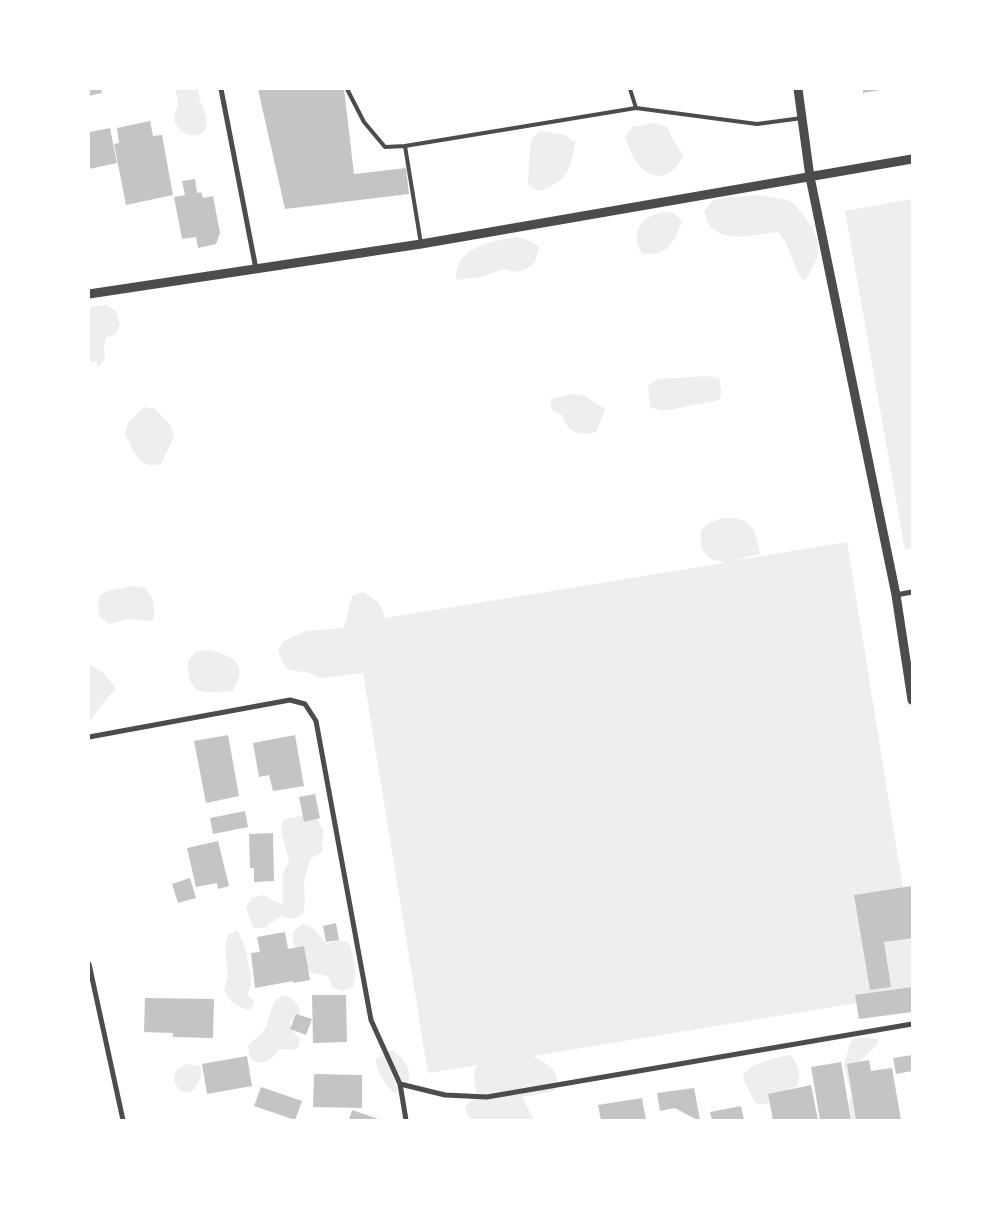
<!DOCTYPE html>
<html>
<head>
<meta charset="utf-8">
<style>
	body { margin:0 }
	#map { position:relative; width:1001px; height:1209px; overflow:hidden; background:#fff; font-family:Arial,sans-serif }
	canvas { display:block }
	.frame { position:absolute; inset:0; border:90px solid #fff; pointer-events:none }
</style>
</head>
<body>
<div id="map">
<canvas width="1001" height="1209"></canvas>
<div class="frame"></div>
</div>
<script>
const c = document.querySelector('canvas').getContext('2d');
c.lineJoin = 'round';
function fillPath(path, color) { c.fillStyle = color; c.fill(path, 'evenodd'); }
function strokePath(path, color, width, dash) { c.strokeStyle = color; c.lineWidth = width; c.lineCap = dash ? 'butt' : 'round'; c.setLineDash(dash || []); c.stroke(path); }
fillPath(new Path2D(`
	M175 89H198C197 101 210 115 206 127 205 130 202 134 198 135 189 138 175 129 174 119 174 114 177 109 178 104 179 99 176 93 175 89Z
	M654 123 667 127 672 138 683 155C672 181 650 183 634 159 630 152 628 144 625 137L632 127Z
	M540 131 564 135 575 142C571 169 567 183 538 191L528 184 530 150 532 139Z
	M757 195C765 197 786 198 792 202 796 204 799 211 802 214 822 238 824 256 804 281 791 266 792 246 778 232 757 234 721 245 708 223 706 220 706 215 704 212L712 201 723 198Z
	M912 199V548L905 550 845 211Z
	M663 212 674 213 682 221C673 244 669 255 642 254 630 233 639 217 663 212Z
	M516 237 530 241 539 247 535 262 526 269 515 272 505 269 480 277 456 280C454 247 490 242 516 237Z
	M107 305 116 312 120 324 116 334 106 338 104 348 105 359 97 368V362H89V307Z
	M707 376 719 379 721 389 720 400C711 402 701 403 692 405 674 409 668 413 650 407L648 385 658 379Z
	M573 394 585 396 605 409 596 432C578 436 568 433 562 415L552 410 550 399Z
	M144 407 155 409 171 426 174 437 161 464C138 470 135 451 125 434L128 423Z
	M724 518C753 517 755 529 760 554L731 561 847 542 912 944V994L533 1056C546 1065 560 1067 556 1089L551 1092 522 1097 534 1120H471L466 1112 465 1107 477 1094C475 1084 471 1073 478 1065L428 1073 363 673 320 678 310 673 289 670 282 661 278 650 284 641 306 631 344 628 352 596 363 592C375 598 382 604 385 618L724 563C722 561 716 561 712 559 701 554 700 541 701 530L711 522Z
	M133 586 145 588C155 600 155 605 153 621L130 619 109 624 100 617 98 606 100 595 111 590Z
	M208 650C221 652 243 659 239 676 238 681 235 687 233 691 203 693 187 697 188 660L196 652Z
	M89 665 103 672 116 689C105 698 98 711 89 722Z
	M306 815 317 819 323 830 322 852 310 859 304 881 305 903 303 914 292 919 281 916 264 928H253L246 907 252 898 263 895 283 905V872L289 862 281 830 284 819Z
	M302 924 313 928 327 944 338 940 349 943C354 959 358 970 353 987L342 991 332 987 328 976 308 972 293 943V932Z
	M238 931 247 953 248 964 251 974V985L247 995 255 1002 249 1010C236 1006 229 1002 224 990L228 978 225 945 229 934Z
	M283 996C293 996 295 1002 300 1009L299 1015 290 1022 291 1028 300 1040 299 1046 295 1050 279 1049C272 1060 261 1068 250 1058L248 1046C253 1040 261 1035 265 1029 271 1018 270 1000 283 996Z
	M861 1037 878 1039V1044L858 1063 863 1109 867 1120H852L849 1105 851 1093 844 1064 851 1042 855 1038Z
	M391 1050C410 1060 419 1084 394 1093 386 1085 375 1070 376 1059Z
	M791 1055C798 1064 802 1076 797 1086 793 1088 786 1089 782 1092 772 1099 767 1109 754 1102 752 1095 743 1082 743 1077 745 1064 780 1056 791 1055Z
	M188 1064 200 1066C202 1074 201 1078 197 1085 183 1107 159 1072 188 1064Z`), '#eee');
fillPath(new Path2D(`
	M89 89H101L102 93 89 96Z
	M258 89H344L354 174 406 168 409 194 285 209Z
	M863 89H881V90L863 93Z
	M150 121 153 136 162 135 173 195 126 205 114 144 119 143 117 128Z
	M110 128 117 163 89 169V132Z
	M195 179 197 193 201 192 203 198 213 196 220 233 216 244 198 248 196 237 182 239 174 197 185 195 182 181Z
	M228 735 239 796 206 803 194 741Z
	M295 735 304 786 273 791 269 775 259 777 253 743Z
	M315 794 320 818 304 822 299 797Z
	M245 811 248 827 213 834 210 818Z
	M273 833 274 881 254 882V868H250L249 834Z
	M218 841 229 886 218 889 217 883 196 887 187 848Z
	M190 878 196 898 178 903 172 884Z
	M912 886V938L884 942 891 987 870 990 854 895Z
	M336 923 339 940 326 942 323 926Z
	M285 932 288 949 304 946 310 980 293 983V981L255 988 251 953 260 952 257 937Z
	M912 987V1012L859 1019 855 995Z
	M312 995H346L347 1042 313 1043Z
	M145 998 214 999 213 1038 173 1037V1033L144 1032Z
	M296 1014 312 1019 306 1035 290 1029Z
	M912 1055V1071L896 1074 893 1058Z
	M247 1056 252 1086 207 1094 202 1064Z
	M869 1060 871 1071 892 1068 901 1120H856L847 1064Z
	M841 1062 851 1120H820L811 1067Z
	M314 1074 362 1075V1108L313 1107Z
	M811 1085 818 1120H773L768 1094Z
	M261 1087 302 1101 295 1120 254 1106Z
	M694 1088 700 1120H697L675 1108 660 1111 657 1093Z
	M642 1098 646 1120H601L598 1105Z
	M741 1106 744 1120H712L710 1112Z
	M352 1110 381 1120H349Z`), '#c4c4c4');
strokePath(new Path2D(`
	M347 89 364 122 385 147 405 146
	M630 89 636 108 757 124 802 118
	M421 244 405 146 636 108`), '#4c4c4c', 4);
strokePath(new Path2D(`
	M221 89 256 269
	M896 595 912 592
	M89 737 290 700 305 704 316 721 371 1020 400 1084 406 1120
	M89 964 123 1120
	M400 1084 445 1095 487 1097 912 1024`), '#4c4c4c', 5);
strokePath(new Path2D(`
	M798 89 810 177 896 595 912 700
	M89 294 421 244 912 159`), '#4c4c4c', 9);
</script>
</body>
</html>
